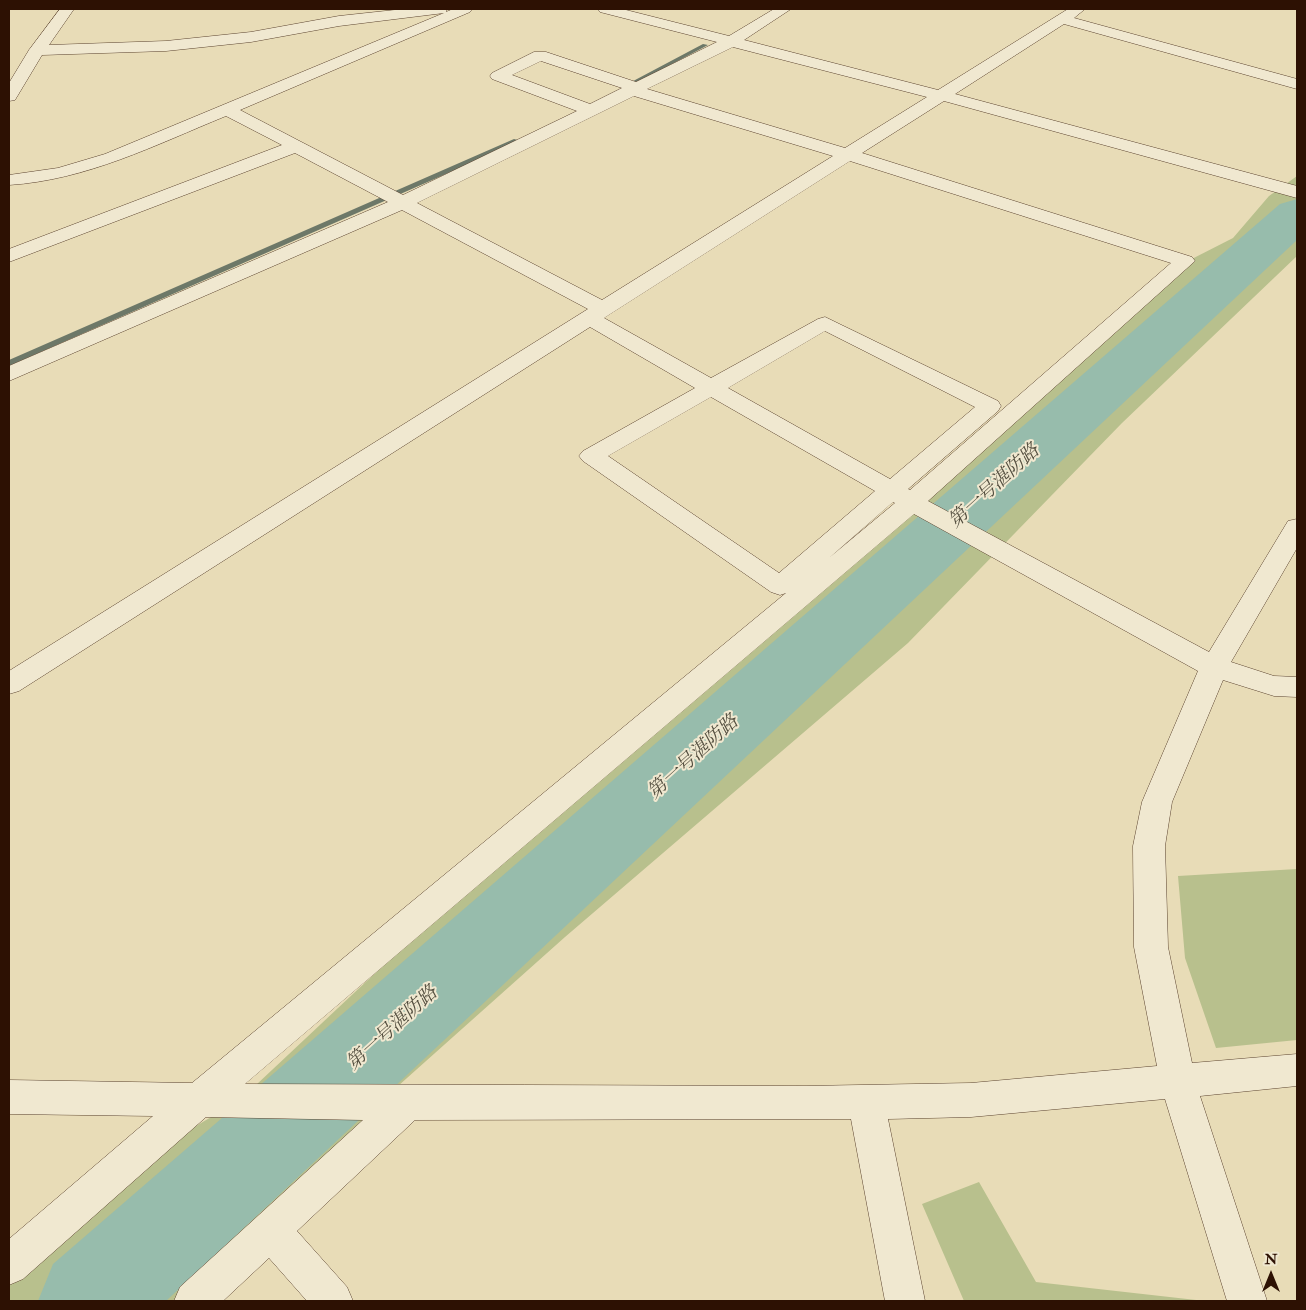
<!DOCTYPE html>
<html>
<head>
<meta charset="utf-8">
<style>
	body { margin:0 }
	#map { position:relative; width:1306px; height:1310px; overflow:hidden; background:#e8dcb7; font-family:"IM FELL Double Pica",serif }
	canvas { display:block }
	.frame { position:absolute; inset:0; border:10px solid #2d1103; pointer-events:none }
	.north { position:absolute; left:1246px; top:1250px; width:50px; height:50px; -webkit-text-stroke:4px #f0e8d0; paint-order:stroke; rotate:0deg; font-size:14px; font-weight:700; line-height:20px; text-align:center; color:#2d1103 }
	.north::after { content:''; display:block; margin:auto; width:18px; height:22px; background:#2d1103; clip-path:polygon(50% 0,100% 100%,50% 72%,0 100%) }
</style>
</head>
<body>
<div id="map">
<canvas width="1306" height="1310"></canvas>
<div class="frame"></div>
<div class="north">N</div>
</div>
<script>
const c = document.querySelector('canvas').getContext('2d');
c.lineJoin = 'round';
function fillPath(path, color) { c.fillStyle = color; c.fill(path, 'evenodd'); }
function strokePath(path, color, width, dash) { c.strokeStyle = color; c.lineWidth = width; c.lineCap = dash ? 'butt' : 'round'; c.setLineDash(dash || []); c.stroke(path); }
function label(font, color, halo, rows, align = 'center') {
  c.font = font + ' "IM FELL Double Pica","Noto Serif JP",serif'; c.lineWidth = 4; c.setLineDash([]); c.textBaseline = 'middle'; c.strokeStyle = halo; c.fillStyle = color; for (const [text, x, y, turn = 0] of rows) {
    c.save(); c.translate(x, y); c.rotate((+turn || 0) * Math.PI / 180); c.textAlign = isNaN(turn) ? turn : align; if (halo) c.strokeText(text, 0, 0); c.fillText(text, 0, 0); c.restore();
  }
}
fillPath(new Path2D(`
	M1297 176V256L1122 423 908 643 565 937 379 1103 184 1301H9V1265L113 1175 240 1100 583 778 1180 265 1233 238 1269 196Z
	M1297 869V1040L1216 1048 1185 958 1178 876Z
	M979 1182 1036 1282 1205 1301H964L922 1204Z`), '#b8c08d');
fillPath(new Path2D(`
	M703 44 708 45 625 89 620 88Z
	M514 139 521 141 9 366V360Z`), '#6d7868');
fillPath(new Path2D(`
	M1297 199V240L166 1301H38L53 1264 1280 204Z`), '#97bcac');
const minor = new Path2D(`
	M60 9H74L49 45 166 41 251 32 339 16 404 9H447L446 12 453 9H472L470 12 240 110 403 195 577 111 492 79 490 76 492 73 534 52H546L636 82 717 42 600 12 598 9H622L729 36 774 9H791L744 40 938 90 1068 9H1085L1074 18 1297 79V89L1064 24 955 94 1297 186V198L944 101 862 153 1192 257 1195 261 928 501 1209 652 1288 521 1297 519V548L1231 662 1274 676 1297 677V697L1274 696 1223 680 1172 802 1165 846 1168 947 1192 1063 1297 1054V1086L1200 1096 1267 1301H1227L1165 1099 971 1117 888 1119 925 1301H885L851 1119 415 1120 297 1231 347 1287 353 1301H307L269 1258 223 1301H174L180 1287 363 1120 206 1117 23 1279 9 1285V1239L153 1116 9 1114V1080L192 1083 786 593 780 595 771 592 583 461 579 456 583 451 695 388 590 327 19 691 9 694V671L588 309 402 210 9 381V366L388 202 295 153 9 262V249L282 145 226 116C155 145 87 180 9 185V175L58 168 105 154 444 13 339 26 251 42 166 51 42 55 15 100 9 101V83L29 50ZM733 47 927 97 845 148 647 89ZM541 61 622 88 590 104 512 75ZM634 96 833 156 602 300 417 203ZM850 161 1171 263 910 490 908 489 998 411 1001 406 998 401 825 317 818 319 711 378 604 318ZM825 331 975 407 890 479 728 388ZM711 397 875 491 779 573 608 456ZM893 502 895 503 829 558ZM914 514 1198 671 1142 802 1133 846 1134 947 1157 1066 971 1083 805 1086 245 1084Z`);
strokePath(minor, '#5c4430', 1);
fillPath(minor, '#f0e8d0');
label('italic 19px', '#524d3e', '#f0e8d0', [
	["第一号湛防路",995,487,-42],
	["第一号湛防路",694,758,-42],
	["第一号湛防路",393,1029,-42]
]);
</script>
</body>
</html>
